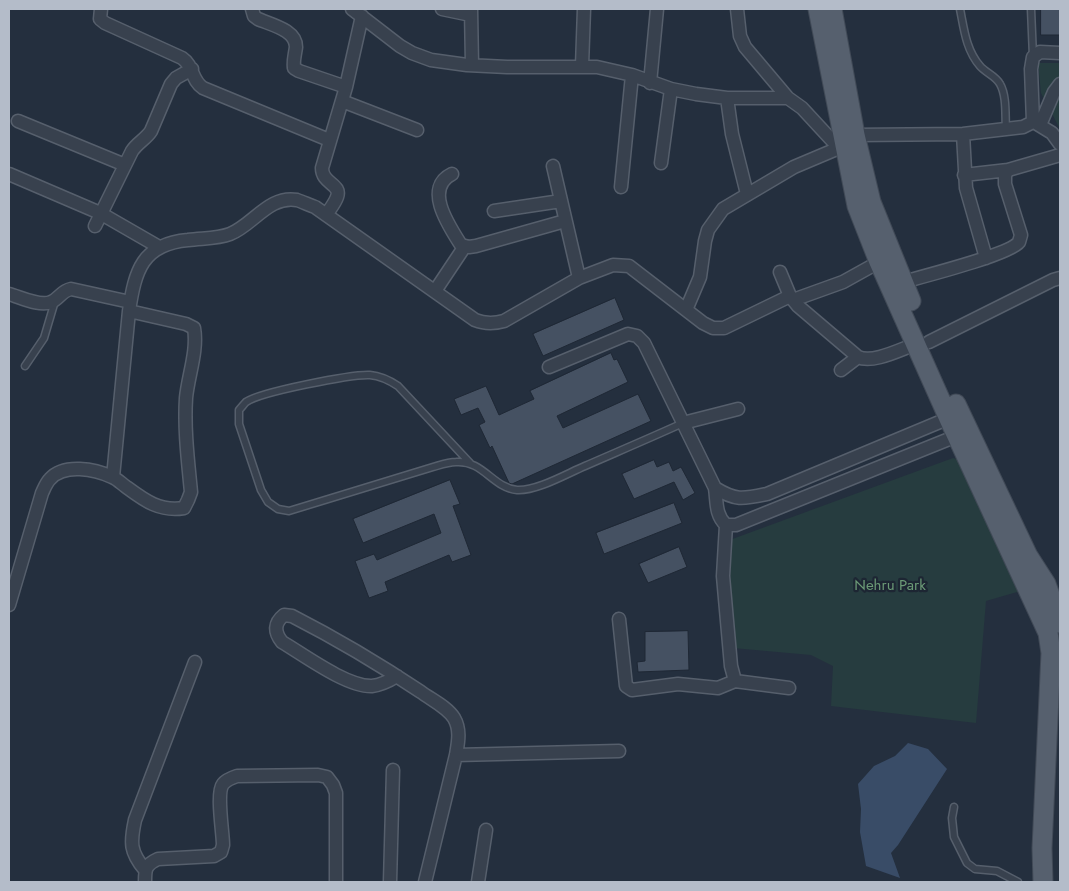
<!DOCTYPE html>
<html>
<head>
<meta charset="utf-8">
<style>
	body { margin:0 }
	#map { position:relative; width:1069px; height:891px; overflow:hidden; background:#242f3e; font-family:Jost,sans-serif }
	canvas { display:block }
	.frame { position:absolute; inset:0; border:10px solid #b4bcc9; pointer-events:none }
</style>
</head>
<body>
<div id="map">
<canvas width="1069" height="891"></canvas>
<div class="frame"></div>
</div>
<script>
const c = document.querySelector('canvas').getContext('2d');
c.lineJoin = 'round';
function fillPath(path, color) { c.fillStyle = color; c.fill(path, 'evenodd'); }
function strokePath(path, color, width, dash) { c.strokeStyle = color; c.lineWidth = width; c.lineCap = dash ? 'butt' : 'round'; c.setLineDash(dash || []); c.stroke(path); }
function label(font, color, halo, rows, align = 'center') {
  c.font = font + ' Jost,sans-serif'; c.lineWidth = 4.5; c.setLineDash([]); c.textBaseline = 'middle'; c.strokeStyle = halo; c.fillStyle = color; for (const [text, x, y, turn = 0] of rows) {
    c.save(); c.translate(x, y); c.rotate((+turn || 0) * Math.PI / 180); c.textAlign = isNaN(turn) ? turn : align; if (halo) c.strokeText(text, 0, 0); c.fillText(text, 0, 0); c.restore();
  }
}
fillPath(new Path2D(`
	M1038 63H1060V129L1041 93Z
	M953 458 965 461 1024 590 986 601 976 723 831 706 833 666 811 655 733 648 727 541Z`), '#263c3f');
fillPath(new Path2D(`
	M908 743 928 749 947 769 898 845 891 853 900 878 866 866 860 832 861 809 858 784 874 766 895 756Z`), '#394c67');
const building = new Path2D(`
	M1041 9H1060V35H1041Z
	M615 298 624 320 543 356 533 334Z
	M611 353 614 360 617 359 628 382 557 416 563 428 638 394 651 421 512 484 509 483 492 446 490 448 479 425 485 422 478 408 461 415 454 399 486 386 499 415 534 399 530 391Z
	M654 460 657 467 669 462 673 471 681 467 695 493 683 500 674 482 634 499 622 474Z
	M450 480 460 504 453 506 471 555 452 562 449 555 385 582 388 591 369 598 355 561 374 554 377 560 441 533 434 514 363 543 353 519Z
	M674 503 682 523 604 554 596 533Z
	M679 547 687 567 648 583 639 564Z
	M688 631 689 670 638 672 637 662 645 661V632Z`);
fillPath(building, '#455162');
strokePath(building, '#1f2835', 1);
const lane = new Path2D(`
	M960 9C964 29 966 50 980 66 986 73 996 76 1000 84 1007 96 1005 116 1006 129
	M1031 9 1033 57
	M25 366 44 338 55 301
	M470 463 398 386C389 380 381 376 370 375 352 374 260 392 246 402 244 404 241 408 239 410V424L261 490 268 502 278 509 289 511 433 467C440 465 448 462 456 462 483 460 493 488 517 490 537 491 566 474 585 466 617 452 650 438 683 423
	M954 807 952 818 954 837 967 863 975 869 997 871 1018 882`);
const street = new Path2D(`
	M101 9 100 19 105 23 182 58C194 66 191 80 203 88L329 140
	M252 9 254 16 258 19C272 25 296 30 296 47 295 55 293 60 294 68L299 71 346 87
	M352 9 400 46 412 53 431 60 467 65 507 67H597L632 75 671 89 696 94 727 98H788L802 108 839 148 845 147
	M442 9 471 15
	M471 9 472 65
	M737 9 740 36 745 47 788 98
	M582 66 584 9
	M650 83 657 9
	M727 98 732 134 747 194
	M342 101 417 130
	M18 121 125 165
	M1034 122 1052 133 1060 144
	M1040 125 1054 92 1060 84
	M963 134 966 188 986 258
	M855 135 963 134 1023 127 1033 122 1031 69 1033 57 1040 52 1060 53
	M661 163 671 89
	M553 166 579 278
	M9 174 100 213 159 247
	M452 174C423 188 449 226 461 245L469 247 476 246 565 221
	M964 175 1008 170
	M621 187 632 75
	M494 211 561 201
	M326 215C330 209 335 203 337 197 342 184 322 184 322 168L346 87 362 16
	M95 226 132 151C137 143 146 139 151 131L171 84 176 78 192 69
	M780 272 790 296 798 306 858 357C873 364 901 349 916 344
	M903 282C921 277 1011 254 1019 242 1019 242 1021 235 1021 235L1005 184V175L1008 170 1060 155
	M435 291 465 246
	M9 294C20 297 40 307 51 302 59 299 61 291 71 289L130 302
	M793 300 843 282 879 262
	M686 310 700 277 705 241 708 230 723 209 794 167 839 148
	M929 342 1053 280 1060 278
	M549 367 628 334 637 336 644 343 715 488C717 501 715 515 726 525H736L964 433
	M841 370 858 357
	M683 423 738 409
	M113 477 129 311C135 271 142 244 188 240 202 238 217 239 230 234 253 225 269 195 297 200 303 202 309 205 315 207L475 320C485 324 493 324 504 321L579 278 613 265 629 266 703 323 713 328H724L790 296
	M715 488C736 501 743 499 767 494L954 416
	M726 525 723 576 731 666 735 681 789 688
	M9 605 42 493C44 489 46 483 50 479 64 463 95 469 112 477 117 479 121 483 125 486 144 500 159 512 184 508L188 500 191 492C188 461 184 429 186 398 188 376 198 351 194 328L186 324 129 311
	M619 619 626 686 632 690 678 684 718 688 735 681
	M397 676C389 681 381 685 372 686 347 687 304 655 282 642 274 632 274 623 284 615L292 616C337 639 379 664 421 692 432 700 447 707 454 718 461 730 458 743 456 755L425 882
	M456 755 619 751
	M145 870C130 852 130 843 135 820L195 662
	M145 882C145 869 145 865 158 859L214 856 221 852 223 845C223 832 216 793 223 784 226 780 231 778 237 776L318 775 327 777 333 785 336 793V882
	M390 882 393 770
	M478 882 486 830`);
const primary = new Path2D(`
	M818 9 857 206 879 262 949 419 1048 633 1051 653 1042 848 1043 882
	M832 9 855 135 871 202 911 301
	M956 404 1028 556 1046 584 1060 623`);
strokePath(lane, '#565f6c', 9);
strokePath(street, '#565f6c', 15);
strokePath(primary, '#414a57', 21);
strokePath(lane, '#38414e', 6);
strokePath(street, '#38414e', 12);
strokePath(primary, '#56606e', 19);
label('15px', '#6b9a76', '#1d2633', [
	["Nehru Park",890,586]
]);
</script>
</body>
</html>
